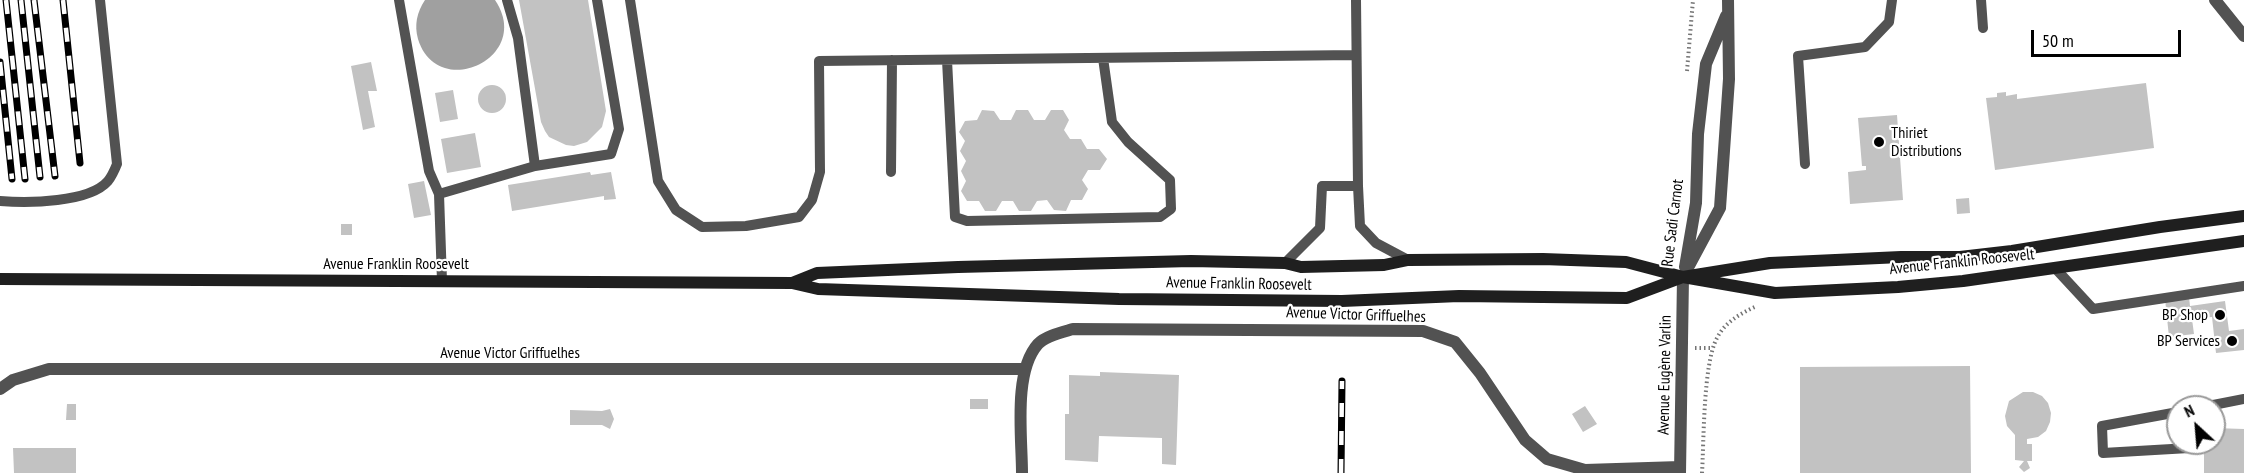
<!DOCTYPE html>
<html>
<head>
<meta charset="utf-8">
<style>
	body { margin:0 }
	#map { position:relative; width:2244px; height:473px; overflow:hidden; background:#fff; font-family:"PT Sans Narrow",sans-serif }
	canvas { display:block }
	.north { position:absolute; left:2166px; top:395px; width:60px; height:60px; box-sizing:border-box; background:#fff; border:2px solid #999; border-radius:50%; rotate:334deg; font-size:16px; font-weight:700; line-height:24px; text-align:center; color:#000 }
	.north::after { content:''; display:block; margin:auto; width:21px; height:27px; background:#000; clip-path:polygon(50% 0,100% 100%,50% 72%,0 100%) }
	.scale { position:absolute; left:2031px; top:30px; width:150px; height:27px; box-sizing:border-box; border:3px solid #000; border-top:0; padding-left:8px; font-size:18px; line-height:21px; white-space:nowrap; color:#000; -webkit-text-stroke:4px #fff; paint-order:stroke }
</style>
</head>
<body>
<div id="map">
<canvas width="2244" height="473"></canvas>
<div class="north">N</div>
<div class="scale">50 m</div>
</div>
<script>
const c = document.querySelector('canvas').getContext('2d');
c.lineJoin = 'round';
function fillPath(path, color) { c.fillStyle = color; c.fill(path, 'evenodd'); }
function strokePath(path, color, width, dash) { c.strokeStyle = color; c.lineWidth = width; c.lineCap = dash ? 'butt' : 'round'; c.setLineDash(dash || []); c.stroke(path); }
function label(font, color, halo, rows, align = 'center') {
  c.font = font + ' "PT Sans Narrow",sans-serif'; c.lineWidth = 4.5; c.setLineDash([]); c.textBaseline = 'middle'; c.strokeStyle = halo; c.fillStyle = color; for (const [text, x, y, turn = 0] of rows) {
    c.save(); c.translate(x, y); c.rotate((+turn || 0) * Math.PI / 180); c.textAlign = isNaN(turn) ? turn : align; if (halo) c.strokeText(text, 0, 0); c.fillText(text, 0, 0); c.restore();
  }
}
fillPath(new Path2D(`
	M425 0H495C534 58 437 102 418 39 414 25 417 12 425 0Z`), '#a0a0a0');
fillPath(new Path2D(`
	M519 0H588L606 111 602 127 587 142 574 146 566 145 549 137 545 131 541 122Z
	M371 62 377 91H368L375 127 363 130 351 66Z
	M2146 83 2154 148 1995 170 1986 98 1997 97V93L2006 92V96L2017 94V99Z
	M478 99a14 14 0 1 1 28 0a14 14 0 1 1-28 0Z
	M453 90 458 119 440 122 435 93Z
	M982 110 994 111 1000 120H1011L1016 110H1028L1034 120H1045L1051 110H1063L1069 120 1064 130 1070 139H1081L1087 149H1099L1107 159 1100 170H1088L1082 180 1088 189 1082 200H1071L1066 211 1054 210 1047 200 1037 201 1031 211H1019L1013 201H1002L996 211H985L979 201H967L961 191 966 181 961 171 966 161 960 151 965 141 959 132 965 121 977 120Z
	M1897 115 1903 200 1850 204 1848 172 1866 170V166H1862L1858 118Z
	M475 133 481 167 447 173 441 139Z
	M590 172 591 175 611 172 616 199 604 200V196L512 211 508 185Z
	M424 181 431 215 414 218 408 184Z
	M1969 198 1970 213 1957 214 1956 199Z
	M341 224H352V235H341Z
	M2189 297 2190 306 2225 301 2229 331 2244 329V350L2216 353 2212 317 2192 319 2194 334 2169 337 2165 299Z
	M1970 366 1971 473H1800V367Z
	M1100 372 1179 375 1176 465 1162 464V438L1099 436 1098 462 1065 460V414H1069V375L1100 376Z
	M2023 392H2033L2042 396 2048 403 2051 413 2050 422 2046 431 2038 437 2027 439V444H2032V461H2027L2030 468 2024 472 2019 467 2024 461 2015 460V435L2007 426 2005 416 2009 401Z
	M970 399H988V409H970Z
	M67 404H76V420H66Z
	M1585 406 1597 424 1583 432 1572 414Z
	M610 409 614 419 610 429 602 425H570V410L602 411Z
	M2214 428 2244 429V473H2204V443H2214Z
	M13 448H76V473H14Z`), '#c2c2c2');
strokePath(new Path2D(`
	M1687 71 1693 0
	M1695 348H1713
	M1702 473C1704 441 1703 364 1717 338 1725 322 1741 313 1757 306`), '#747474', 4, [1.5, 3]);
strokePath(new Path2D(`
	M399 0 429 171 439 194 442 281
	M630 0 658 181 676 210 702 227 746 226 799 217 812 200 820 172 819 61 1356 55
	M1356 0 1358 186
	M1981 0 1983 28
	M947 60 955 217 967 221 1160 217 1171 209 1170 180 1128 142 1112 122 1103 58
	M1805 164 1798 56 1865 47 1889 22 1892 0
	M535 166 611 154 619 129 597 0
	M891 172 892 60
	M439 194 535 166 518 38 507 0
	M0 201C28 203 89 203 108 181 112 176 115 169 117 164L100 0
	M1285 263 1320 228 1322 186H1358L1360 226 1376 243 1408 260
	M2055 268 2093 309 2244 286
	M2203 407 2244 399
	M2178 412 2102 426 2103 453 2189 448`), '#525252', 10);
strokePath(new Path2D(`
	M2215 0 2244 36
	M0 389 13 380 49 369H1024
	M1022 473C1022 437 1013 372 1038 344 1045 336 1063 332 1073 329L1423 331 1455 342 1480 373 1525 440 1547 459 1585 470 1680 467
	M1680 473 1683 277`), '#525252', 12);
strokePath(new Path2D(`
	M1685 267 1696 203 1698 134 1706 64 1726 16
	M1683 277 1720 208 1729 79 1728 0`), '#525252', 12);
strokePath(new Path2D(`
	M0 279 792 283 818 289 1119 299 1342 301 1459 296 1627 298 1683 277 1770 263 1901 257H1960L2012 251 2160 227 2244 216
	M792 283 817 273 958 267 1191 261 1285 263 1301 267 1384 265 1408 260 1543 259 1626 262 1683 277 1775 293 1898 287 1963 281 2244 241`), '#1f1f1f', 12);
const rail = new Path2D(`
	M6 0 25 179
	M21 0 40 177
	M34 0 55 176
	M63 0 80 163
	M0 62 12 179
	M1341 473 1342 381`);
strokePath(rail, '#000', 7);
strokePath(rail, '#fff', 4.5, [14]);
for (const [x, y, r, color] of [
	[1879,142,6,"#000"],
	[2220,315,6,"#000"],
	[2232,341,6,"#000"]
]) { const dot = new Path2D(); dot.arc(x, y, r, 0, 2 * Math.PI); c.fillStyle = color; c.fill(dot); strokePath(dot, '#fff', 2); }
label('16px', '#000', '#fff', [
	["Thiriet",1891,133,"left"],
	["Distributions",1891,151,"left"],
	["BP Shop",2208,315],
	["BP Services",2220,341]
], 'right');
label('16px', '#000', '#fff', [
	["Rue Sadi Carnot",1673,223,-83],
	["Avenue Franklin Roosevelt",1962,262,-6],
	["Avenue Franklin Roosevelt",396,264],
	["Avenue Franklin Roosevelt",1239,284,1],
	["Avenue Victor Griffuelhes",1356,315,2],
	["Avenue Victor Griffuelhes",510,353],
	["Avenue Eugène Varlin",1665,375,-89]
]);
</script>
</body>
</html>
